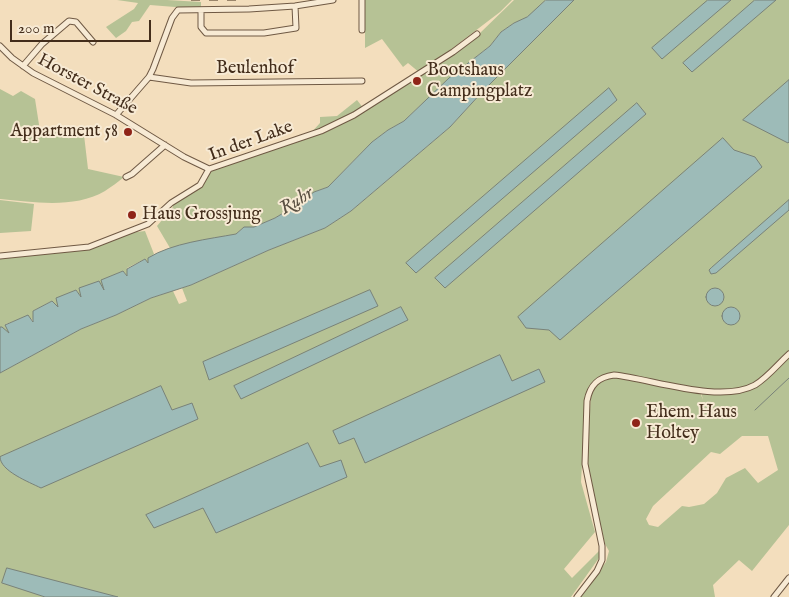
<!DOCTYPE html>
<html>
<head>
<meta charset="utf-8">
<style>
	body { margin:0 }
	#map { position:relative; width:789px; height:597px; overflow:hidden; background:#f3debd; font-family:"IM FELL English",serif }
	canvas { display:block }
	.scale { position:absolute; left:10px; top:20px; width:141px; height:22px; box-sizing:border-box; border:2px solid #432d1b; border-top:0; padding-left:6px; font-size:15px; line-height:18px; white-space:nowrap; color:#432d1b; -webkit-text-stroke:4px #f7ead4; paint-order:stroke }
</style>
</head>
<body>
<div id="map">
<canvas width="789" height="597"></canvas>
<div class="scale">200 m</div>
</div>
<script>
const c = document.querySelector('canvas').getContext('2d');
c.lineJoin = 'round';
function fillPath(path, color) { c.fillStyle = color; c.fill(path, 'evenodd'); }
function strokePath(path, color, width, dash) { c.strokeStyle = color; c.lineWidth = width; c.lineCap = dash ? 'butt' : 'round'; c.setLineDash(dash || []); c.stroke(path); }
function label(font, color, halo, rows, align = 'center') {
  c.font = font + ' "IM FELL English",serif'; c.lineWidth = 4; c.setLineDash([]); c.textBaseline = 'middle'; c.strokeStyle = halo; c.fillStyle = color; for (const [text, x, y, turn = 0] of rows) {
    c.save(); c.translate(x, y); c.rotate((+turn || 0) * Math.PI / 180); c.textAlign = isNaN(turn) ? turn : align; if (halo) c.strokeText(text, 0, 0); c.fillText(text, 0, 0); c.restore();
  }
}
fillPath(new Path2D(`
	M117 0H167L201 2V8L175 7 150 5 139 21 132 22 126 31 116 38 106 27 134 9 138 3Z
	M365 0H512L500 12 420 73 408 63 403 67 382 39 365 48Z
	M514 0H546L527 18 514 23 501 32 490 46 449 78 404 121 388 130 372 142 328 187 314 192 295 206 275 218 254 227H244L236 234 170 248 157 226 173 207 172 204 200 185 209 170 309 135 320 123V117L337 116 357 100 364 109 479 34Z
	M574 0H789V352C778 362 767 376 754 383 721 400 647 380 609 374 597 377 591 383 586 394L581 482 595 532 564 569 572 578 599 551V558L571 597H0V373L81 329 116 315 151 298 173 291 179 304 187 301 182 288 191 285 269 250 325 228 351 211 450 127 483 91Z
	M0 89 13 96 21 91 35 99 40 131 53 129 65 133 69 127 84 135 88 169 124 177C118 182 111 187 105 191 74 209 34 202 0 199Z
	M0 200 34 204 31 231 0 233Z
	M145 231 154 254 149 258 148 263 145 259 127 268V276L123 271 102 280 104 289 81 297 76 290 57 298 58 307 52 301 33 311 34 321 28 316 6 324 9 333 0 327V257L88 248 129 233Z
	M789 356V525L752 571 739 560 713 585 715 597H580L606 562 609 551 605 544 597 510 587 463 591 392 598 382 614 376 700 392 703 400 701 392 750 388ZM742 436H768L778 470 758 483 745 468 726 478 717 493 704 504 689 507 682 506 658 527 649 525 646 519 653 506 711 452 720 454Z`), '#b6c295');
const water = new Path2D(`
	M546 0H574L483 91 450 127 351 211 325 228 269 250 191 285 151 298 116 315 81 329 0 373V327H2L9 333 5 325 28 315 33 322V311L52 301 58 307 56 298 76 290 81 297 79 288 99 281 104 290 101 280 123 271 127 276V269L145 259 148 263V258C172 243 209 239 236 234L244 227H254L275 218 295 206 314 192 328 187 372 142 388 130 404 121 449 78 490 46 501 32 514 23 527 17Z
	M708 0H731L662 59 652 48Z
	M755 0H776L692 72 683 63Z
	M789 80V142L788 143 743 120Z
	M609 88 617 100 416 273 406 263Z
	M637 103 646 114 445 288 435 278Z
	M723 138 734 150 755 157 762 167 560 340 549 330 526 328 518 317Z
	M789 200V210L716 273 711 274 709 270 711 268Z
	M706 297a9 9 0 1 1 18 0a9 9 0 1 1-18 0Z
	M370 290 378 306 209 380 203 362Z
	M722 316a9 9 0 1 1 18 0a9 9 0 1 1-18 0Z
	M401 307 408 320 241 399 234 386Z
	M500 355 512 381 539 369 545 382 365 463 354 438 339 444 333 431Z
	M161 386 172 410 192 403 198 419 41 488C29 482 0 471 0 457Z
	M308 443 320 467 341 460 347 477 216 533 203 508 154 528 146 515Z
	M7 568 118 597H45L2 583Z`);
fillPath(water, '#9dbbb8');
strokePath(water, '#798279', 1);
strokePath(new Path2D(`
	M755 410 789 378`), '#798279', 1);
const street = new Path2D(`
	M201 10V27L206 33H264L296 28 295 6
	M362 30V0
	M0 46 12 58 33 73 116 115 184 157 209 169
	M23 66 42 44 69 21 76 22 93 42
	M149 77 191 83 362 81
	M116 115 149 77 153 69 172 18 178 10 249 9 295 6 333 0
	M126 177 132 174 165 145
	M0 256 89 247 148 224 171 203 200 185 209 169 321 131 354 115 453 52 477 34
	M577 597 597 571 602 560V546L585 464 587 401C590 385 598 377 614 375 652 379 720 404 755 385 768 377 778 364 789 354
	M774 597 789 578`);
strokePath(street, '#6f5944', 7);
strokePath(street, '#f7ead4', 5);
strokePath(new Path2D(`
	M191 0H245`), '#432d1b', 1, [9, 9]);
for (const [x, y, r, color] of [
	[417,81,5,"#8f2418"],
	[128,132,5,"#8f2418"],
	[132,215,5,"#8f2418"],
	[636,423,5,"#8f2418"]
]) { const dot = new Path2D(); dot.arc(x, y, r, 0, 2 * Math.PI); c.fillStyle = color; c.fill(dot); strokePath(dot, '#f7ead4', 2); }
label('18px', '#432d1b', '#f7ead4', [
	["Beulenhof",255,69],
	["Horster Straße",87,85,28],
	["In der Lake",251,142,-20]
]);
label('18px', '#432d1b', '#f7ead4', [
	["Bootshaus",427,71],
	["Campingplatz",427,92],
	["Appartment 58",118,132,"right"],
	["Haus Grossjung",142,215],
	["Ehem. Haus",646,413],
	["Holtey",646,434]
], 'left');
label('italic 19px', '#5a5042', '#f7ead4', [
	["Ruhr",297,202,-32]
]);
</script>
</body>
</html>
